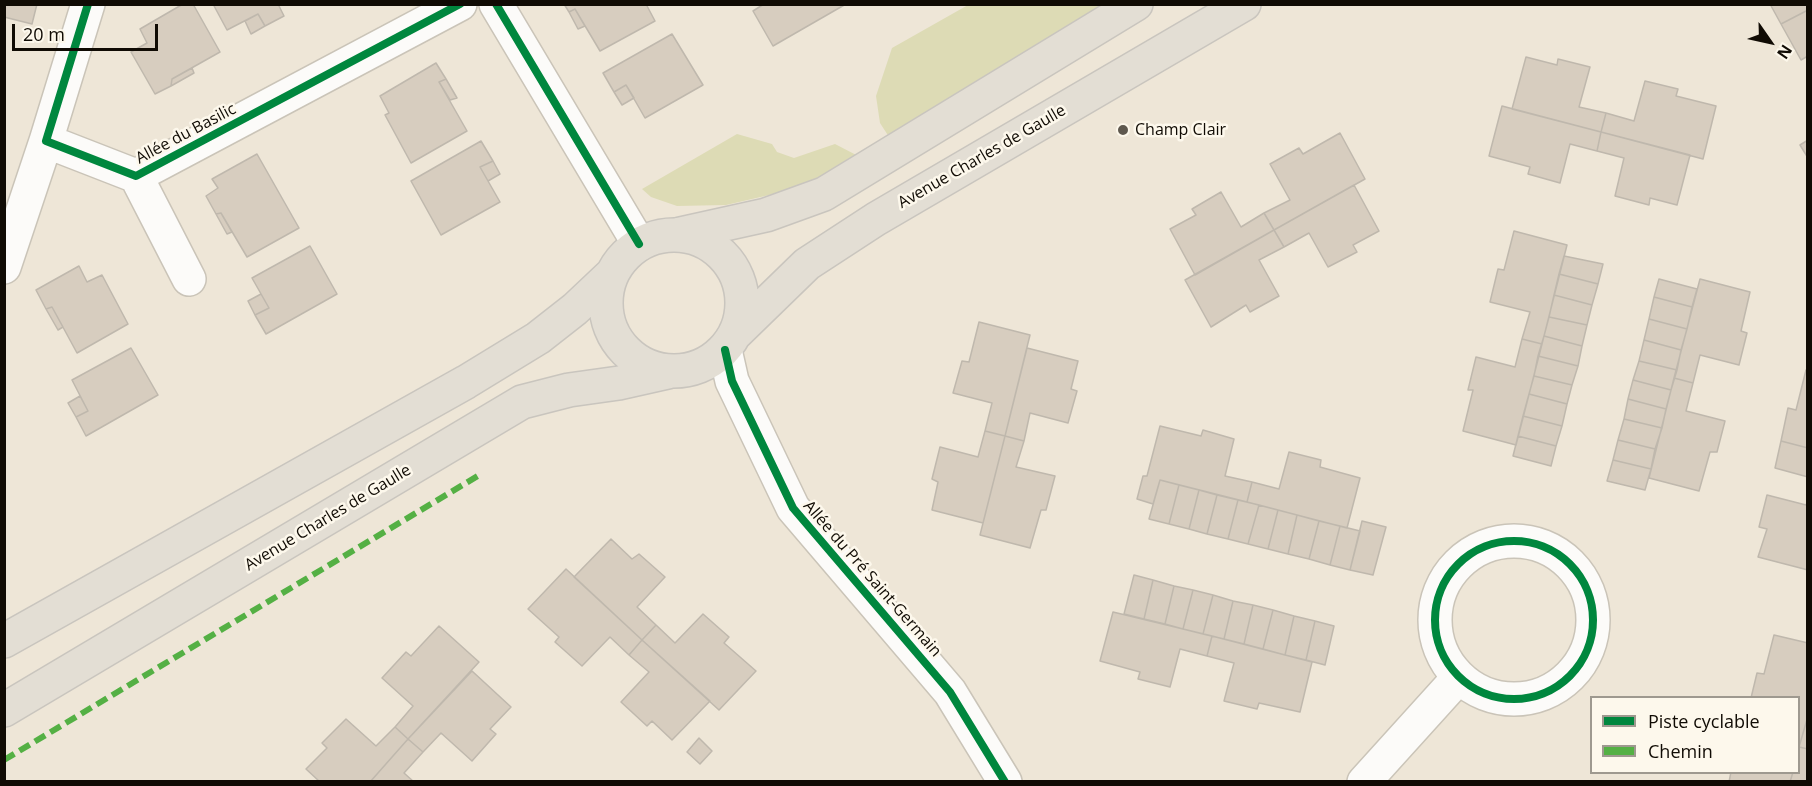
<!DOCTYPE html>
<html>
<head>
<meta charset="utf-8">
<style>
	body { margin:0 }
	#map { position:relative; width:1812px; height:786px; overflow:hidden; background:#eee6d7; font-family:"Open Sans",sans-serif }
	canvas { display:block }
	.frame { position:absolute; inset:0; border:6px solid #100b04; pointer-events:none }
	.legend { position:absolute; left:1590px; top:696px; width:210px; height:78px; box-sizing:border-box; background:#fdf8ec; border:2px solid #9e998f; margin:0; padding:8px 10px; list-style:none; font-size:18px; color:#100b04 }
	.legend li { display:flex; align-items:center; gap:12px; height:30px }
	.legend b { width:30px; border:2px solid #9e998f }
	.north { position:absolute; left:1740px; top:12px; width:60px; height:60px; -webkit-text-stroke:4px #fdf8ec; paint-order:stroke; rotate:124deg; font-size:16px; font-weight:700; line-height:24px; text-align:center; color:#100b04 }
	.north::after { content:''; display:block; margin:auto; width:21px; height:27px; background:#100b04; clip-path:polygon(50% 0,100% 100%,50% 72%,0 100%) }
	.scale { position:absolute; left:12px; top:24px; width:146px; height:27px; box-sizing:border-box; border:3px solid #100b04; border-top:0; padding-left:8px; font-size:18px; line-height:21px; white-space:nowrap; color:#100b04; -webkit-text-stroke:4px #fdf8ec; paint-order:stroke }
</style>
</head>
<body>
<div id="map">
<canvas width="1812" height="786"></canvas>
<div class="frame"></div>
<ul class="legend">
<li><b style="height:8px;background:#00873e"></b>Piste cyclable</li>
<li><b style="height:8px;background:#54b044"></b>Chemin</li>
</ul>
<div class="north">N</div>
<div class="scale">20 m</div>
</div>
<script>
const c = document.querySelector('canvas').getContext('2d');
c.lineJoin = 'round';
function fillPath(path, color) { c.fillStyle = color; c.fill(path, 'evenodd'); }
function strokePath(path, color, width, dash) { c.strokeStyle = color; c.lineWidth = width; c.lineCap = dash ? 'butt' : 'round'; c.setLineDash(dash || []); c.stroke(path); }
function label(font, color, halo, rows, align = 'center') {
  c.font = font + ' "Open Sans",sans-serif'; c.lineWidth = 5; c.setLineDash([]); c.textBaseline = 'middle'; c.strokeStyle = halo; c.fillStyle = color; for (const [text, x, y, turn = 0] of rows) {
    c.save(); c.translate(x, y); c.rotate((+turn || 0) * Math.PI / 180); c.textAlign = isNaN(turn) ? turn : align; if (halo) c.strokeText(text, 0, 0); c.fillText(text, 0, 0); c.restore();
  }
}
fillPath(new Path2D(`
	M968 5H1111L891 140 880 123 876 96 892 48Z
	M737 134 772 144 777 152 794 158 835 144 862 158 808 186 726 205 677 206 651 197 642 189Z`), '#dddbb5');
const building = new Path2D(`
	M4 4H37L32 24 4 17Z
	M183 4H193L220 52 172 79 171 86 155 94 131 52 147 43 140 29Z
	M213 4H278L284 16 265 26 258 14 227 30Z
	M564 4H646L655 21 600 51 575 9 569 12Z
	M764 4H846L773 46 753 11Z
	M1770 4H1808V10L1781 24Z
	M575 9 585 26 578 29 569 12Z
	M1808 10V56L1801 60 1781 24Z
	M258 14 265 26 251 34 245 21Z
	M672 34 703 85 645 118 626 85 614 92 603 73Z
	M1526 57 1557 65 1558 59 1590 67 1579 107 1606 113 1601 132 1512 109Z
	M436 63 446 79 439 82 467 131 411 163 385 115 389 113 380 96Z
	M192 68 194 73 171 86 172 79Z
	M446 79 457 98 450 100 439 82Z
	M1645 81 1678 89 1676 96 1716 106 1703 159 1601 132 1606 113 1634 121Z
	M626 85 634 98 622 105 614 92Z
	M1502 106 1601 132 1597 151 1570 144 1560 183 1528 174 1530 167 1489 156Z
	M1601 132 1690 155 1677 205 1650 198 1649 205 1615 196 1624 158 1597 151Z
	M1340 133 1365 179 1274 230 1264 213 1290 200 1270 164 1299 148 1303 154Z
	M1808 140V158L1800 145Z
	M481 141 493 161 480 167 500 202 441 235 411 181Z
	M257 154 299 228 247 257 221 213 216 214 206 196 218 188 212 179Z
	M493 161 500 174 488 181 480 167Z
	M1354 185 1379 231 1353 245 1357 252 1328 267 1309 233 1284 247 1274 230Z
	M1221 192 1241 227 1264 213 1274 230 1195 275 1170 229 1196 215 1192 209Z
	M221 213 232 232 227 234 216 214Z
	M1274 230 1284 247 1259 260 1279 296 1250 312 1246 305 1211 327 1185 280Z
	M1514 231 1567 245 1542 344 1522 339 1530 312 1490 302 1498 269 1504 270Z
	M310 246 337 294 266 334 255 315 269 308 252 278Z
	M1564 256 1603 264 1598 284 1559 274Z
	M79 266 87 282 102 275 128 324 77 353 52 307 46 309 36 290Z
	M1559 274 1598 284 1592 305 1554 295Z
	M1659 279 1697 289 1692 307 1654 297Z
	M1700 279 1750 292 1741 331 1747 333 1739 365 1700 355 1693 383 1674 378Z
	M261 294 269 308 255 315 248 301Z
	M1554 295 1592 305 1587 325 1549 317Z
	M1654 297 1692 307 1687 329 1649 319Z
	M52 307 63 327 58 330 46 309Z
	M1549 317 1587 325 1582 346 1544 336Z
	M1649 319 1687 329 1681 350 1644 340Z
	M979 322 1030 335 1005 436 985 431 992 403 953 393 962 361 969 362Z
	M1544 336 1582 346 1578 366 1538 356Z
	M1522 339 1542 344 1516 445 1463 431 1473 390H1468L1476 357 1515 367Z
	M1644 340 1681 350 1677 370 1639 361Z
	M131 348 158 395 86 436 76 417 88 411 72 380Z
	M1027 348 1078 361 1071 389 1077 391 1068 423 1030 413 1024 441 1005 436Z
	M1538 356 1578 366 1572 385 1534 376Z
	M1639 361 1677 370 1671 390 1633 380Z
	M1806 370 1808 371V448L1781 441 1788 408 1796 410Z
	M1534 376 1572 385 1567 404 1529 394Z
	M1674 378 1693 383 1686 411 1725 421 1717 452H1710L1699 491 1649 478Z
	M1633 380 1671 390 1666 409 1628 399Z
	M1529 394 1567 404 1562 426 1523 416Z
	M80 396 88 411 76 417 68 403Z
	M1628 399 1666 409 1662 428 1624 419Z
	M1523 416 1562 426 1556 446 1518 436Z
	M1624 419 1662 428 1655 449 1618 440Z
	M1160 426 1201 436 1203 430 1234 439 1225 476 1252 482 1247 502 1160 480 1153 504 1137 499 1143 476H1147Z
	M985 431 1005 436 983 523 932 510 938 482 932 479 940 447 978 457Z
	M1005 436 1024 441 1016 467 1055 476 1046 510H1041L1030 548 980 535Z
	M1518 436 1556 446 1551 466 1513 456Z
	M1618 440 1655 449 1651 469 1613 460Z
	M1781 441 1808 448V477L1775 468Z
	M1289 452 1321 460 1320 467 1360 478 1347 528 1247 502 1252 482 1279 489Z
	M1613 460 1651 469 1645 490 1607 481Z
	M1160 480 1179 485 1169 524 1149 519Z
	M1179 485 1199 490 1189 529 1169 524Z
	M1199 490 1217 495 1207 534 1189 529Z
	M1217 495 1238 500 1228 539 1207 534Z
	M1767 495 1806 505 1808 500V570L1758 557 1767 529 1759 527Z
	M1238 500 1259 505 1248 544 1228 539Z
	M1259 505 1278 510 1268 549 1248 544Z
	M1278 510 1297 515 1288 554 1268 549Z
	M1297 515 1319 521 1309 559 1288 554Z
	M1319 521 1340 526 1330 565 1309 559Z
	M1362 521 1386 527 1373 575 1350 570Z
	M1340 526 1360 531 1350 570 1330 565Z
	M611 539 632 559 639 554 665 577 637 607 656 625 642 640 574 577Z
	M566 569 642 640 629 655 610 637 582 666 555 642 559 637 528 609Z
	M1134 575 1153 580 1144 619 1124 614Z
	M1153 580 1174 586 1165 624 1144 619Z
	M1174 586 1193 590 1183 629 1165 624Z
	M1193 590 1213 595 1203 634 1183 629Z
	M1213 595 1233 601 1224 639 1203 634Z
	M1233 601 1253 605 1244 644 1224 639Z
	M1253 605 1273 610 1263 649 1244 644Z
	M1273 610 1294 616 1285 655 1263 649Z
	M1113 612 1212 636 1207 656 1180 649 1170 687 1138 679 1140 672 1100 661Z
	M703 614 729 637 724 643 756 671 719 710 642 640 656 625 675 643Z
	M1294 616 1315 621 1306 660 1285 655Z
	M1315 621 1334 626 1325 665 1306 660Z
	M439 626 479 662 408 739 395 727 413 706 382 678 406 652 411 656Z
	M1774 635 1808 643V716L1799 747 1798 698H1751L1757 673 1764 674Z
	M1212 636 1312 662 1300 712 1259 703 1257 709 1224 701 1234 663 1207 656Z
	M642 640 710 701 672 740 652 721 647 726 621 702 649 672 629 655Z
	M472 671 511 707 490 729 496 734 472 761 441 733 423 752 408 739Z
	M1808 716V749L1799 747Z
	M346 719 376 746 395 727 408 739 370 782H320L306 769 327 748 322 743Z
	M699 738 712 751 700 764 687 752Z
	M408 739 423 752 404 773 414 782H370Z
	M1799 747 1808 749V782H1790L1793 772H1798Z
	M1731 772H1793L1790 782H1729Z`);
fillPath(building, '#d7cdbf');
strokePath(building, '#bfb8ad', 1.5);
const minor = new Path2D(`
	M88 4 46 141 136 176 460 4
	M496 4 639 244
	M136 176 189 279
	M4 267 46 141
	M725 350 732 381 793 508 950 692 1005 782
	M1435 620a79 79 0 1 1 158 0a79 79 0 1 1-158 0Z
	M1364 782 1459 677`);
const major = new Path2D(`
	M680 234 766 215 824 194 1136 4
	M606 303a68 68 0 1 1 136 0a68 68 0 1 1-136 0Z
	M736 333 807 264 876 219 1244 4
	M4 641 466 382 538 338 575 309 611 275
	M4 710 522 402 569 390 619 383 668 372`);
strokePath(minor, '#cac4b8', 36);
strokePath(major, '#c9c5be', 36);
strokePath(minor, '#fcfbf9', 33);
strokePath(major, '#e3ded4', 33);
strokePath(new Path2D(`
	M4 760 481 474`), '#54b044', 6, [12, 6]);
strokePath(new Path2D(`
	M88 4 46 141 136 176 460 4
	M496 4 639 244
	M725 350 732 381 793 508 950 692 1005 782
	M1435 620a79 79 0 1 1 158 0a79 79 0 1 1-158 0Z`), '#00873e', 8);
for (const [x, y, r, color] of [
	[1123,130,6,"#5e584e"]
]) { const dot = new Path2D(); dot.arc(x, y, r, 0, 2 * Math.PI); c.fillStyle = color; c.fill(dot); strokePath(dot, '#fdf8ec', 2); }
label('16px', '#100b04', '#fdf8ec', [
	["Champ Clair",1135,130]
], 'left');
label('16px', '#100b04', '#fdf8ec', [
	["Allée du Basilic",186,134,-28],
	["Avenue Charles de Gaulle",982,157,-30],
	["Avenue Charles de Gaulle",328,518,-31],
	["Allée du Pré Saint-Germain",872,579,49]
]);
</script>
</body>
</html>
